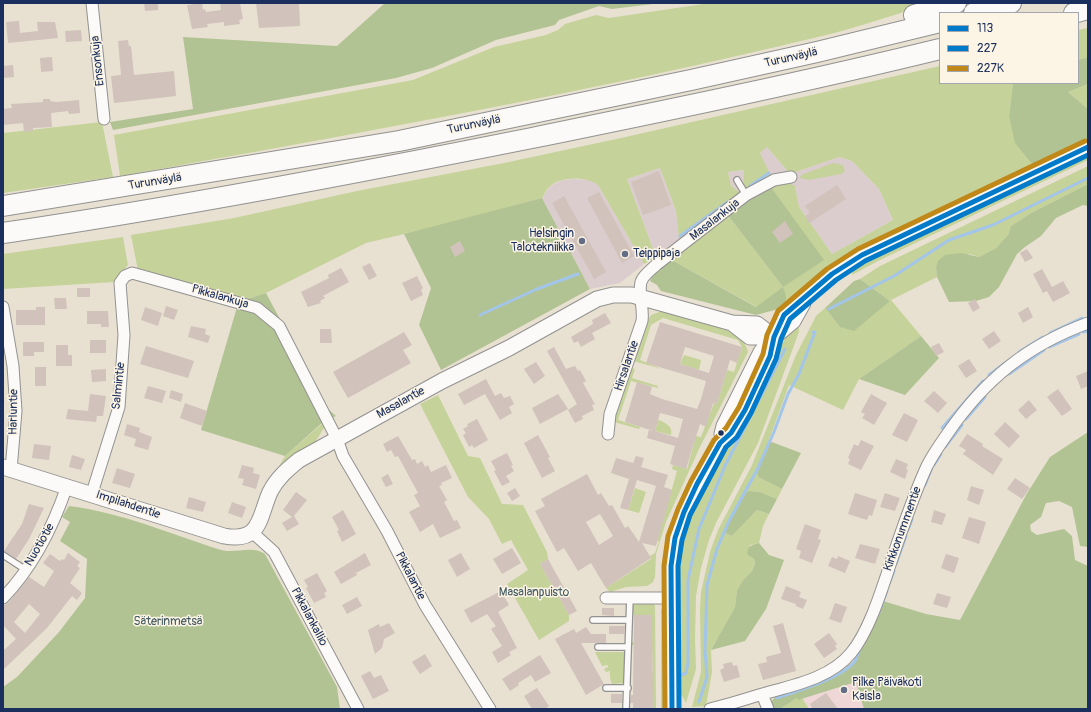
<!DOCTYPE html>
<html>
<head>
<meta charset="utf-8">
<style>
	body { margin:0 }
	#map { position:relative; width:1091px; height:712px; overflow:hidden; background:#e8e1d1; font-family:Pangolin,sans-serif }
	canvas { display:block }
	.frame { position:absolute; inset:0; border:4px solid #1b2f5e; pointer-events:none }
	.legend { position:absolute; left:939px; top:12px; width:140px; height:72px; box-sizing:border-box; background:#fcf5e5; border:1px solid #a2a6af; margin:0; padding:5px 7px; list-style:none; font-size:12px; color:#1b2f5e }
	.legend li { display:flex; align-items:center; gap:8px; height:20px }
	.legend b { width:20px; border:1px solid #a2a6af }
</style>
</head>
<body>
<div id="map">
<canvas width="1091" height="712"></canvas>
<div class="frame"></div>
<ul class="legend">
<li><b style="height:5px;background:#007ac9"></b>113</li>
<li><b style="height:5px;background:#007ac9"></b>227</li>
<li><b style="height:5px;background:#c08818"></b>227K</li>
</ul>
</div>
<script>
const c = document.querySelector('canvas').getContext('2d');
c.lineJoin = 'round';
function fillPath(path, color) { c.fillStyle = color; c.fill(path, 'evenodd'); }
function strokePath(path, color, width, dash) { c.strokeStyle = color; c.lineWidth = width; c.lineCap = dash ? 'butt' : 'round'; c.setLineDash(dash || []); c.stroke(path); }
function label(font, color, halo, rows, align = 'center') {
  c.font = font + ' Pangolin,sans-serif'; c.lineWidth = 3; c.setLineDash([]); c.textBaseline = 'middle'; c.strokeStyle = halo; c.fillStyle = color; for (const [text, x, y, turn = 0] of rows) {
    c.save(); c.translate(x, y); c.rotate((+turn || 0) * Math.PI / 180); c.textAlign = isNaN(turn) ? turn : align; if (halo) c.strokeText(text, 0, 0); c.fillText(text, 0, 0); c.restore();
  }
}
fillPath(new Path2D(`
	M857 682 864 709H809L802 698Z`), '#efd7d7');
fillPath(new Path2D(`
	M767 147 790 174 839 157 852 161 879 189 893 220 832 254 799 207 795 186H770L747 201 742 194 731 186 728 172 744 170V186L747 191 764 179 760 153Z
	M660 168 676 211 679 239 656 257 627 179Z
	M574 179 591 180 598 185 644 264 620 283 590 289 542 198 550 186 562 180Z`), '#dbcdce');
fillPath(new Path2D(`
	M710 3H934C895 14 857 28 818 37 587 93 354 134 120 176L114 135 413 80 494 47 546 35 558 30 565 24 596 15 609 18Z
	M1088 28V57L1078 60V30Z
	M940 66V83H1013L1009 116 1033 165 858 250C829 267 809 283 786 307H757L670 259 727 214 783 287 770 186 787 182 795 186 799 207 832 254 893 220 879 189 852 161 839 157 790 174 767 147 760 153 771 176 764 179 747 191 744 186V170L728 172 731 186 742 194 679 239 676 211 660 168 627 179 656 257 644 264 598 185C586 176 560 176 549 187 546 190 544 195 542 198L430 228 366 243 266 293 247 299 138 271 131 235 234 218 357 191 504 163 621 138Z
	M1088 84V109L1068 92Z
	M102 122 113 177 3 193V133Z
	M1088 154V160L878 261 852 275 853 269 861 263Z
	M833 163 843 165 845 171 841 174 809 180 800 178 801 175Z
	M1088 166V184L1031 213 1011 226 1008 235 996 248 979 257 970 254 936 268 937 277 891 300 921 336 859 379 843 410 789 385 757 473 758 477 782 489 777 499 760 492 750 491 723 532 732 536 757 510 769 514 763 526 759 543 750 545 755 564 752 571 743 580 737 590 735 607 711 650 712 672 706 706 692 707 701 672 700 609 701 592 710 552 718 530 752 465 796 355 816 316 825 308 840 327 890 301 860 279 880 266Z
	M123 237 128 265 114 282 3 289V254Z
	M662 311C684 317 744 326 748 352L699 449 666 522 656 554 655 577 653 582 647 586 626 587 610 592 606 588 651 559 650 556 655 553 659 541H657L677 471 672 469 673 465 687 469 696 436 701 437 714 403 717 404 727 370 734 372 742 347 738 340 663 318 651 325 640 360 662 369 633 361 648 320 651 315Z
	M796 326 799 328V332L758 443 716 523 709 540 701 568 696 596 695 639 696 669 686 703 680 692 675 581 682 538 695 503 782 344 790 331Z
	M684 355 701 360 699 370 680 364Z
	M631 368 635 369 632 378 658 386V388L631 381 618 420 640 427 639 429 614 422V417Z
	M438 395 468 456 480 458 502 504 523 505 547 552 548 559 540 564 569 615V621L539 640 507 584 528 570 511 540 502 544 489 519 468 497 420 404Z
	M655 419C663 421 674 426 671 435L655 431 657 424 654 423Z
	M324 422 325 426 316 441 317 444 299 452 278 468 285 456Z
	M635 488 646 492 639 513 628 510Z
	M632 602 653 603 655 606 656 709H653V705H633V702L653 675H633V672H653L652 645H632V642H652V615H632Z
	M661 608 664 615 665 709 661 708Z
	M595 652H626L624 683 612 684 610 678V671L606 672 604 669 608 667V665L602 666Z
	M797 698H802L809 709H780Z`), '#c5d299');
fillPath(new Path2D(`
	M385 3H661L612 9 599 6 559 20 555 25 496 40 432 68 396 78 113 130 110 122 193 109 183 37 337 46Z
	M1088 57V84L1068 92 1088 109V141L1033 165 1015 143 1009 116 1013 83H1078V60Z
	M1088 184V206L1083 205 1056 218 1041 236 1025 247 1017 254 999 287 989 297 976 301 949 302 937 277 936 268 938 261 945 255 961 253 979 257 996 248 1008 235 1011 226 1031 213Z
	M770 186 824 260 783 287 786 296V307L756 315 661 291 657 285 650 281 653 275 670 259 756 307 783 287 727 214Z
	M542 198 590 289 441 370 419 325 431 288 404 234Z
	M860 279 890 301 854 331 840 327 825 308 854 281Z
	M266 293 328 409 336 416 323 422 285 456 201 430 240 297 247 299Z
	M921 336 939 358 905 395 859 379Z
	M1088 432V547L1080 546 1072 507 1059 501 1046 503 1041 517 1030 525 1031 531 1037 535 1064 529 1072 536 1075 560 1088 566V709H864L856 682 798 700 797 698 780 709H771V702L775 697 835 674 844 669 855 660 883 601 926 614 960 620 1026 495 1050 457Z
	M769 441 801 453 782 489 758 477 757 473Z
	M750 491 760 492 777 499 769 514 757 510 732 536 723 532 742 494Z
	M69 506C120 512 171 534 221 550 235 554 252 545 265 554L337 687 340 709H3V687L17 677 59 632 85 598 87 559 60 541 70 522 62 517Z
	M759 543 769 555 784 560 766 609 745 641 711 650 735 607 737 590 743 580 752 571 755 564 754 559 747 554C748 545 752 545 759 543Z`), '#b2c393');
strokePath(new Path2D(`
	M750 186 769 173
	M680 236 729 201
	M829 309 894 276 949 240 993 225 1088 178
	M480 315 537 289 578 274
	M1083 332 1088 331
	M1050 333 1082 318
	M1049 347 1079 334
	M1019 352 1043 337
	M1009 374 1044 350
	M989 375 1016 355
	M966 419 985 397
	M942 428 983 381
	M945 447 962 425
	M934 465 941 454
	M925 485 931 470
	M908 530 912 519
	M896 564 906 536
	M889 584 894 571
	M879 612 887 591
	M681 675 686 673 688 663V580L699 529 725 466 785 349
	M777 698C797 691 843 678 855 661 857 657 858 653 860 649
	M699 702 707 677 705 650 707 585 717 549 729 521 757 470 774 432 788 394 799 374 815 332H813`), '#a3c5e9', 3);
fillPath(new Path2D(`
	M144 3H158V10L145 11Z
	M202 3 203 10 205 9 206 12 221 10 220 3H240L243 19 239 20 240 24 224 26V22L207 24 208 27 192 29 187 5Z
	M256 3H299L300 26 259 28Z
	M19 21 20 33 38 31 37 22H55L58 38 8 43 6 22Z
	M81 30 82 41 66 42 65 31Z
	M128 40 129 46H131L134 75 174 71 176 96 114 103 111 76 121 75 118 41Z
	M52 57 53 71 41 72 40 58Z
	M13 65 14 77 3 78V66Z
	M43 99H50V101L56 102 79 100 80 113 69 114 68 111 51 113 52 127 33 128V131L24 132 23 123 3 125V109L12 108 11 104 43 102Z
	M659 171 671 205 643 215 631 182Z
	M837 185 846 199 809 223 805 216 810 213 805 206Z
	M599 192 634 256 622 263 587 198Z
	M564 196 606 272 594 279 552 203Z
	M785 221 793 234 780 243 772 232Z
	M460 241 465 251 455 257 450 247Z
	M1027 249 1033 258 1025 262 1020 253Z
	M370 263 377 276 369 280 362 267Z
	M341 268 349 282 323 296 325 298 320 301 321 303 308 307 301 292 329 278 328 275Z
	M1042 269 1052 287 1063 281 1070 293 1053 302 1047 291 1043 293 1033 274Z
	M417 276 423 288 421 290 423 295 411 301 402 283Z
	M77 288H90V297H77Z
	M54 298H66L67 309H55Z
	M975 299 980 308 973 312 968 303Z
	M166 306 178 310 174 320 163 316Z
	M36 307H45V325H16V310H36Z
	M145 307 162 313 158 326 141 320Z
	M1028 307 1033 317 1023 323 1018 313Z
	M87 311H108L109 327H101V324H87Z
	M605 313 611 323 592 333 595 339 581 347 578 341 574 343 571 337 593 324 592 320Z
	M660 322 742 347 737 363 730 360 717 404 713 403 706 427 700 424 686 469 670 464 675 446 647 438 649 429 653 431 625 422 637 382 652 387 650 394 662 399 697 409 701 399 706 381 646 363ZM685 347 714 356 709 373 680 364ZM660 413 683 419 678 438 655 431Z
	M191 326 206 329 205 334 210 336 208 343 188 337Z
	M320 329H331L332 343H320Z
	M994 331 1001 341 989 349 982 339Z
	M404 332 412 345 403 350 411 363 348 398 333 372Z
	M90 340H106V353H90Z
	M23 342H44V352H34V356H23Z
	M939 343 944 352 936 356 931 347Z
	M56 345H68V355H72V366H56Z
	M146 346 194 361 188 378 140 364Z
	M554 347 566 369 575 366 578 371 580 370 586 381 583 383 595 404 592 405 594 410 582 416 583 419 575 423 568 410 577 404 547 351Z
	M969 359 977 371 966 378 958 366Z
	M536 362 545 376 534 384 524 369Z
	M35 367H46V386H35Z
	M106 369V381L92 382 91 370Z
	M1088 371V386L1081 389 1076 376Z
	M486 379 495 396 501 393 504 398 510 396 514 404 509 407 512 413 500 420 485 394 464 405 458 394Z
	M148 386 166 391 162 403 144 398Z
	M1058 389 1072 409 1062 416 1047 397Z
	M171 390 183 394 181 402 169 398Z
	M934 391 947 403 938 413 924 401Z
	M90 394 106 396 103 416H97L96 422 66 419 68 409 88 411Z
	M558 394 568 409 540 424 532 408Z
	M871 394 887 403 874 425 862 418 865 414 861 412Z
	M1029 400 1037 410 1026 419 1018 410Z
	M185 403 207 411 202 426 180 418Z
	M904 413 918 420 907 442 892 435Z
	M477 419 488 440 474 448 472 445 469 447 463 435 466 433 463 429 468 426 467 424Z
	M1005 422 1020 436 1009 448 994 434Z
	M127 424 140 428 139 432 152 437 148 450 134 446 136 439 124 435Z
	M967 434 983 444 982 446 1003 459 993 475 963 454 966 450 959 446Z
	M538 435 550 457 548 458 555 471 542 478 524 443Z
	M398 436 412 460 415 459 417 464 422 461 425 467 428 465 431 472 446 465 452 478 441 483 442 485 439 486 447 500 444 502 454 521 457 520 461 528 440 538 433 524 420 532 409 512 420 506 414 495 418 493 398 456 395 457 391 450 387 452 383 444Z
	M861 440 874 446 861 470 848 464 850 459 848 458 854 444 858 446Z
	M34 444 51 446 49 460 32 458Z
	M507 453 513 465 511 466 514 471 506 476 510 482 502 486 494 471 496 470 491 461Z
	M72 455 85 459 81 470 69 467Z
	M636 456 644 458 641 467 668 475 664 487 672 490 656 546 642 543 651 558 606 588 591 563 578 571 564 548 557 552 535 511 545 506 541 499 587 474 598 495 601 493 609 506 612 505 625 528 628 526 639 542 656 486 637 480 628 510 620 508 629 479 611 473 616 458 633 463ZM600 514 613 536 599 545 586 522Z
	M896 459 908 464 906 469 908 470 905 479 890 472Z
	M242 465 254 468 253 473 260 475 256 489 242 485 244 479 238 478Z
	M117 468 135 474 130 488 112 483Z
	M388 474 393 484 386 487 381 478Z
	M1015 478 1030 488 1022 499 1007 489Z
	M971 486 984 490 979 505 967 500Z
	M515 488 520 496 512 501 507 493Z
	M296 492 307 500 294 516 299 524 287 531 282 523 292 517 283 510Z
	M855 493 877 500 872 516 869 515 867 520 848 514Z
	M885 493 900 498 895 511 880 507Z
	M189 497 206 502 203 512 186 508Z
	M232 502 246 507 242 518 228 513Z
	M29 504 44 508 29 539 16 559 4 551 22 524Z
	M343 510 356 534 342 542 337 531 339 530 332 517Z
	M934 510 946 514 942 525 931 522Z
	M969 517 986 522 979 544 962 538Z
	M805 524 821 530 818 539 821 540 812 563 799 558 801 551 796 549Z
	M860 544 880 549 875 564 855 558Z
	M512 548 521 563 502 574 493 559Z
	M68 553 80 562 77 566 80 568 70 583 82 593 77 600 72 596 47 628 3 670V651L16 639 3 625V606L8 603 29 577 44 587 54 571 43 563 50 554 60 561 62 559 64 560ZM29 604 40 614 25 633 14 622Z
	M365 553 371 565 356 573 357 575 341 584 334 572Z
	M461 553 470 569 457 577 448 560Z
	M946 554 959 558 954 573 941 568Z
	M838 556 850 561 845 573 828 566 832 557 837 559Z
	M548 559 577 611 569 615 540 564Z
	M317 573 327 591 324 593 326 597 314 603 306 588 308 587 304 580Z
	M786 586 801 592 799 597 807 600 803 609 796 606V604L781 599Z
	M501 591 509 605 498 612 517 648 509 652 511 655 498 663 492 652 502 646 491 629 496 626 487 614 471 623 464 610Z
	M937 593 951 597 947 608 933 604Z
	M357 597 362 606 347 614 342 605Z
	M835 603 847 607 841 623 829 619Z
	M602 608H614V616L602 615Z
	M634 615H652L653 709H633V703H630L631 695H633Z
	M389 623 395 633 384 639 382 648 375 654 368 630 379 624 380 627Z
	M783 623 796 671 763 680 758 664 767 662 766 657 781 653 773 626Z
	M609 626H625L624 634H609Z
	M586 627 591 634H606V643H581L604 684 586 695 555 639 574 629 576 633Z
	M829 633 837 644 835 646 837 649 824 658 814 644Z
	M425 654 432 666 420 674 412 662Z
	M540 655 551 673 535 682 531 675 518 683 519 685 510 691 502 679Z
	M732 662 733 666 737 665 740 677 724 682 720 670 724 668 723 664Z
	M370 671 374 678 381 675 389 691 373 699 361 676Z
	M537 688 549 706 545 709H532L524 696Z
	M826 693 838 709H813L810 704Z
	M611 694H622V703H611Z`), '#d1c2bb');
const lane = new Path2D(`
	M737 180 746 195
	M3 555 26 570
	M593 620H628
	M598 647H628
	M606 688H628
	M626 709 630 597`);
const street = new Path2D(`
	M92 3 104 119
	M3 307 13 366 16 411 11 470
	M608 434 610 414 642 321C644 308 638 294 641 282 643 275 652 269 656 265L746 195 774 180 791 177
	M92 493 119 407 124 335 120 283 125 276 132 273 257 308 279 326 337 439 343 456 387 531 425 605 490 709
	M252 532 274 552 358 709
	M3 598C33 567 53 527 67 486
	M606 598H670
	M762 694 768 709
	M710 709C727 705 743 700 759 695 790 686 830 679 851 653 871 629 884 582 894 553 904 524 914 494 927 466 933 454 941 443 948 433 985 379 1028 345 1088 323`);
const secondary = new Path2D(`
	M732 323 750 337H774
	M722 434 724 426 761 352 774 337 793 321 803 303
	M3 467 224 536C261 543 259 517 270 492 277 478 288 469 299 460L442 381 509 348 597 299 613 295H632L732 323 757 324 774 337
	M672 709 671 566 675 538 684 512 697 484 720 443 731 433 745 410 770 356 774 337 784 315 832 274 862 255 1088 147`);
const highway = new Path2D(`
	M974 13 1011 3
	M1074 13 1088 9
	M914 15 956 3
	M3 206 399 141 691 80 817 52 940 22
	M3 233C180 207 356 173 532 138 669 110 805 82 940 49`);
strokePath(lane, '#929291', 8);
strokePath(street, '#929291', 13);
strokePath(secondary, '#929291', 17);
strokePath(highway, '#929291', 22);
strokePath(lane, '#fcfaf8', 5.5);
strokePath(street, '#fcfaf8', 11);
strokePath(secondary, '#fcfaf8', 15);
strokePath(highway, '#fcfaf8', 20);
strokePath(new Path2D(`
	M672 709 671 566 675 538 684 512 697 484 720 443 731 433 745 410 770 356 774 337 784 315 832 274 862 255 1088 147`), '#007ac9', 5);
strokePath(new Path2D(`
	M679 709 678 566 682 540 690 515 726 447 737 437 751 413 776 359 781 339 790 319 836 280 865 261 1088 155`), '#007ac9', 5);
strokePath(new Path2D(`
	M665 709 664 566 668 536 678 509 691 481 714 440 726 428 739 407 763 354 767 335 778 311 827 269 858 249 1085 141`), '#c08818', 5);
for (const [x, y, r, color] of [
	[582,241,4,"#636d86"],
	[625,254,4,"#636d86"],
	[721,433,3.5,"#1b2f5e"],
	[844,690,4,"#636d86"]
]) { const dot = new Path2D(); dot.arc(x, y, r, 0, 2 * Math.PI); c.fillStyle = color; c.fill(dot); strokePath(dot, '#fcf5e5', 1.5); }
label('12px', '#1b2f5e', '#fcf5e5', [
	["Turunväylä",791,58,-13],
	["Ensonkuja",98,61,-96],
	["Turunväylä",474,125,-12],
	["Turunväylä",155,182,-9],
	["Masalankuja",715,220,-38],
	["Pikkalankuja",220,297,16],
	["Hirsalantie",627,366,-71],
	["Salmintie",119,386,-84],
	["Masalantie",401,403,-29],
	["Harluntie",14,412,-89],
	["Impilahdentie",128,505,18],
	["Kirkkonummentie",903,529,-70],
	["Nuotiotie",40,545,-60],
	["Pikkalantie",410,576,63],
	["Pikkalankallio",309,617,62]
]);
label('12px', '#1b2f5e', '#fcf5e5', [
	["Helsingin",574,234,"right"],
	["Talotekniikka",574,248,"right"],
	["Teippipaja",633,254],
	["Pilke Päiväkoti",852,683],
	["Kaisla",852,697]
], 'left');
label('12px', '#455c62', '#fcf5e5', [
	["Masalanpuisto",534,593],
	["Säterinmetsä",168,622]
]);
</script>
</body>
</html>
